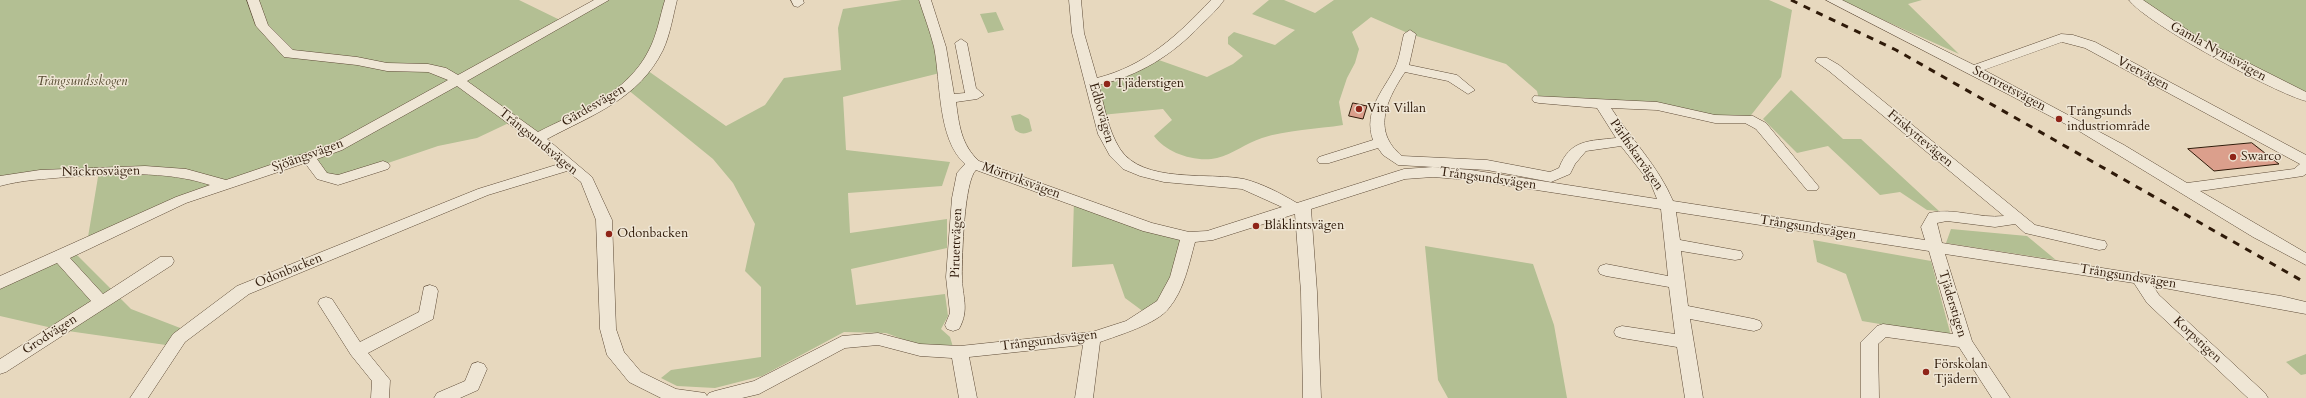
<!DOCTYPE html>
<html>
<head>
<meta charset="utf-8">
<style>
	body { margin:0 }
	canvas { display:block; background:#e7d8be }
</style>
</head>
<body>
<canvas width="2306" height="398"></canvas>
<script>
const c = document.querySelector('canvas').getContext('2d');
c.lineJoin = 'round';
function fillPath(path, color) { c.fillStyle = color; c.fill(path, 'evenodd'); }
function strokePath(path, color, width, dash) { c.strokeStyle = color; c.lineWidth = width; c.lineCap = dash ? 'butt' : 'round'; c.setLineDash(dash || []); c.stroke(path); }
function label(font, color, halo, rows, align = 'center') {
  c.font = font + ' Cardo,serif'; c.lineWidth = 3; c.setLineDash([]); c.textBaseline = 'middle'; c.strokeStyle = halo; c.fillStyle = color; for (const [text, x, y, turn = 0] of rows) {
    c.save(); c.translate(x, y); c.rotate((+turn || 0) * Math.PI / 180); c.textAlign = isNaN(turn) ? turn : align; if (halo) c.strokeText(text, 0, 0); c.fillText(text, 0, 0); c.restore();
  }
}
fillPath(new Path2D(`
	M0 0H519L560 20 603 0H671L644 68 726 126 765 105 784 78 841 70 838 28 843 9 902 0H925L944 72 843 97 846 150 950 162 942 186 848 193 850 233 947 219V248L851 269 856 305 945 294 948 316 941 329 950 337 953 347 921 346 886 333 844 332 762 376 715 388 677 386 661 378 671 370 761 357V287L745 271 755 224 733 183 713 159 627 89 537 138 513 121 477 138 438 146 338 180 322 176 308 157 224 184 87 243 99 171 0 181Z
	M1269 0H1284L1315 13 1334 0H1769L1792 10 1781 77 1748 119H1715L1667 107 1539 99 1537 91 1506 64 1410 34 1371 17 1352 32 1359 49 1355 63 1347 78 1339 102 1343 125C1318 129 1286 130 1262 138 1246 143 1233 154 1217 158 1196 163 1166 153 1154 136L1172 120 1163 109 1101 115 1092 83 1156 59 1207 77 1233 64 1243 56 1228 44V37L1234 32 1275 45 1295 30 1252 14Z
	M1839 0H1922L1908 4 1959 54Z
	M2142 0H2306V92L2228 55 2182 29Z
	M996 12 1004 30 988 33 980 14Z
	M1791 90 1843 139H1861L1939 211 1927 210 1900 192 1880 195 1828 146 1797 153 1763 119Z
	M1020 114 1029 119 1032 131C1025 134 1022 135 1015 130L1011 116Z
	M1074 200 1189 237 1178 277 1148 315 1125 298 1113 264 1072 267Z
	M1951 229 2027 236 2056 260 1946 243Z
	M1813 240 1931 261 1951 336 1862 321 1846 274 1817 262Z
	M1425 246 1533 264 1554 325 1567 398H1448L1438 380Z
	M72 250 131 309 188 331 173 346 61 330 0 316V283Z
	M2306 354V374L2301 375 2286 362Z`), '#b3bf93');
const building = new Path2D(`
	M1353 103 1367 106 1363 119 1349 116Z
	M2252 143 2279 164 2214 171 2188 149Z`);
fillPath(building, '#db9f8c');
strokePath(building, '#2f1a09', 1);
const minor = new Path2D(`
	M247 0H259L268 25 293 50 357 57 387 63 428 64 446 68 458 75 594 0H609L467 81 538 132C579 111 627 94 649 50 657 35 660 16 665 0H677C673 16 670 35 663 50 639 99 592 115 547 139L592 177 612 220 616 329 624 352 641 372 676 389 705 393 707 396 709 393 715 391 754 381 842 336 878 333 920 344 960 346 1092 332 1126 321 1157 301 1170 277 1180 240 1143 231 976 170C964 181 962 256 962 276 962 297 970 309 959 329L953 331 947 329 945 325 950 313 946 277 952 198 957 173 965 164C937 139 941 82 934 47 930 31 924 16 919 0H931L946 47 954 94 965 93 955 43 961 39 967 43 976 88 984 95 977 99 956 102C959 124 961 145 979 161L1152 223 1189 232 1207 231 1282 207 1242 189 1164 182 1140 176 1123 169 1110 156 1098 134 1072 33 1069 0H1081L1084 33 1097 78C1145 66 1178 35 1211 0H1224C1218 9 1209 17 1201 25 1171 56 1140 75 1099 85 1104 106 1108 130 1120 149 1143 184 1208 172 1244 179 1263 184 1280 193 1297 203L1404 169 1433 167 1471 170 1657 199 1651 184 1621 146 1586 151 1575 164 1570 174 1551 182 1487 170 1398 165 1383 155 1378 148 1329 163H1319L1317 160 1319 157 1373 140C1363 111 1383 91 1395 68 1400 58 1401 45 1404 34L1410 30 1416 34 1409 65 1457 75 1475 90 1468 94 1448 81 1405 72C1387 99 1371 131 1402 156L1487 160 1550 172 1559 168C1570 139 1590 141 1616 138L1597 108 1539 103 1534 102 1532 99 1534 96 1657 102 1715 115 1753 116 1766 123 1819 187 1817 190H1807L1756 129 1745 123H1715L1657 110 1611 108C1631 139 1659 167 1673 201L1925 240 1921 227 1929 213C1954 207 1979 219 2004 216L1829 71 1815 61 1817 58H1827L1839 65 2035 225 2099 240 2105 241 2107 245 2105 249 2099 250 2025 233 2015 224 1995 227 1947 221 1937 223 1942 243 2281 296 2306 302V314L2153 286 2159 295 2265 393 2268 398H2248L2147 303 2134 283 1945 254 1972 341 2010 398H1992L1959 347 1886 337 1878 344 1879 398H1861V342L1877 326 1883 324 1953 334 1929 251 1676 212 1680 240 1735 250 1741 251 1743 255 1741 259 1735 260 1681 251 1688 306 1754 319 1760 321 1762 325 1760 329 1754 331 1690 319 1703 398H1685L1677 347 1622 338 1616 336 1614 332 1616 328 1622 326 1675 334 1669 287 1606 276 1600 274 1598 270 1600 266 1606 264 1668 276 1661 209 1471 180 1433 177 1405 179 1311 209 1317 292 1321 398H1303L1301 292 1295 214 1213 240 1195 242C1189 264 1184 290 1169 308 1157 324 1119 335 1100 342L1093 398H1075L1083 345 969 357 977 398H959L952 358 920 356 878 345 845 348 759 394 742 398H661L629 382 607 355 600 329 596 220 581 182 567 171 488 195 249 294 185 342 148 398H130L173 334 237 286 478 189 559 164 532 141 457 86 342 150 317 159 327 173 338 175 383 161 388 163 390 166 388 169 338 185 317 179 305 163 186 203 70 258 103 294 160 257H172L174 261 172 265 6 372 0 374V359L91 301 57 263 0 289V276L176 197 210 185C165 170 114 174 67 177 44 179 22 180 0 186V176L40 170 145 166 186 169 226 180 332 144 448 80 428 72 387 71 357 65 284 57 256 26Z
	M791 0H803L804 3 798 7 794 6Z
	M1826 0H1842L1974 65 2061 34 2073 35 2095 42 2306 155V174L2303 176 2200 191 2306 253V265L2253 237 2079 131ZM2062 42 2085 48 2300 164 2294 169 2187 183 2124 145 1984 70Z
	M2129 0H2143L2201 39 2306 92V101C2277 94 2145 23 2129 0Z
	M430 285 436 287 438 291 433 319 368 353 390 380 389 398H371L372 381 351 355 318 303 320 299 326 297 332 299 360 342 419 312 424 287Z
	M478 362 484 364 487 369 478 390 460 398H434L437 393 465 381 472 364Z`);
strokePath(minor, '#5d4a36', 1);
fillPath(minor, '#efe6d5');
strokePath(new Path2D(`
	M1791 0 1896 50 2306 283`), '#2f1a09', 3, [7, 7]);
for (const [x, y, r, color] of [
	[1107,84,4,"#8f2418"],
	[1359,109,4,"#8f2418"],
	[2059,119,4,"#8f2418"],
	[2233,157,4,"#8f2418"],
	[1256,226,4,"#8f2418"],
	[609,234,4,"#8f2418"],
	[1926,372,4,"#8f2418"]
]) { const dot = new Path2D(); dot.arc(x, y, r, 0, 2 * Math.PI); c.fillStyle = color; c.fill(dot); strokePath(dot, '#efe6d5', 1.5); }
label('13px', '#2f1a09', '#efe6d5', [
	["Gamla Nynäsvägen",2218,52,29],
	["Vretvägen",2143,74,28],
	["Storvretsvägen",2009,89,28],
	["Gärdesvägen",594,106,-30],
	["Edbovägen",1101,113,74],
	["Friskyttevägen",1920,139,40],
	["Trångsundsvägen",538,142,39],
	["Pärlfiskarvägen",1636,155,55],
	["Sjöängsvägen",308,156,-20],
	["Näckrosvägen",101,172,-1],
	["Trångsundsvägen",1488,179,8],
	["Mörtviksvägen",1021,181,20],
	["Trångsundsvägen",1808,228,9],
	["Piruettvägen",957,243,-88],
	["Odonbacken",289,271,-22],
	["Trångsundsvägen",2128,277,9],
	["Tjäderstigen",1952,304,73],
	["Grodvägen",50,335,-33],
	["Korpstigen",2197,340,43],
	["Trångsundsvägen",1049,341,-7]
]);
label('italic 13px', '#574c32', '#efe6d5', [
	["Trångsundsskogen",82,82]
]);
label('13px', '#2f1a09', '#efe6d5', [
	["Tjäderstigen",1115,84],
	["Vita Villan",1367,109],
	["Trångsunds",2067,112],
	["industriområde",2067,127],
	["Swarco",2241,157],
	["Blåklintsvägen",1264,226],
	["Odonbacken",617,234],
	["Förskolan",1934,365],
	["Tjädern",1934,380]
], 'left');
</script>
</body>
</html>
